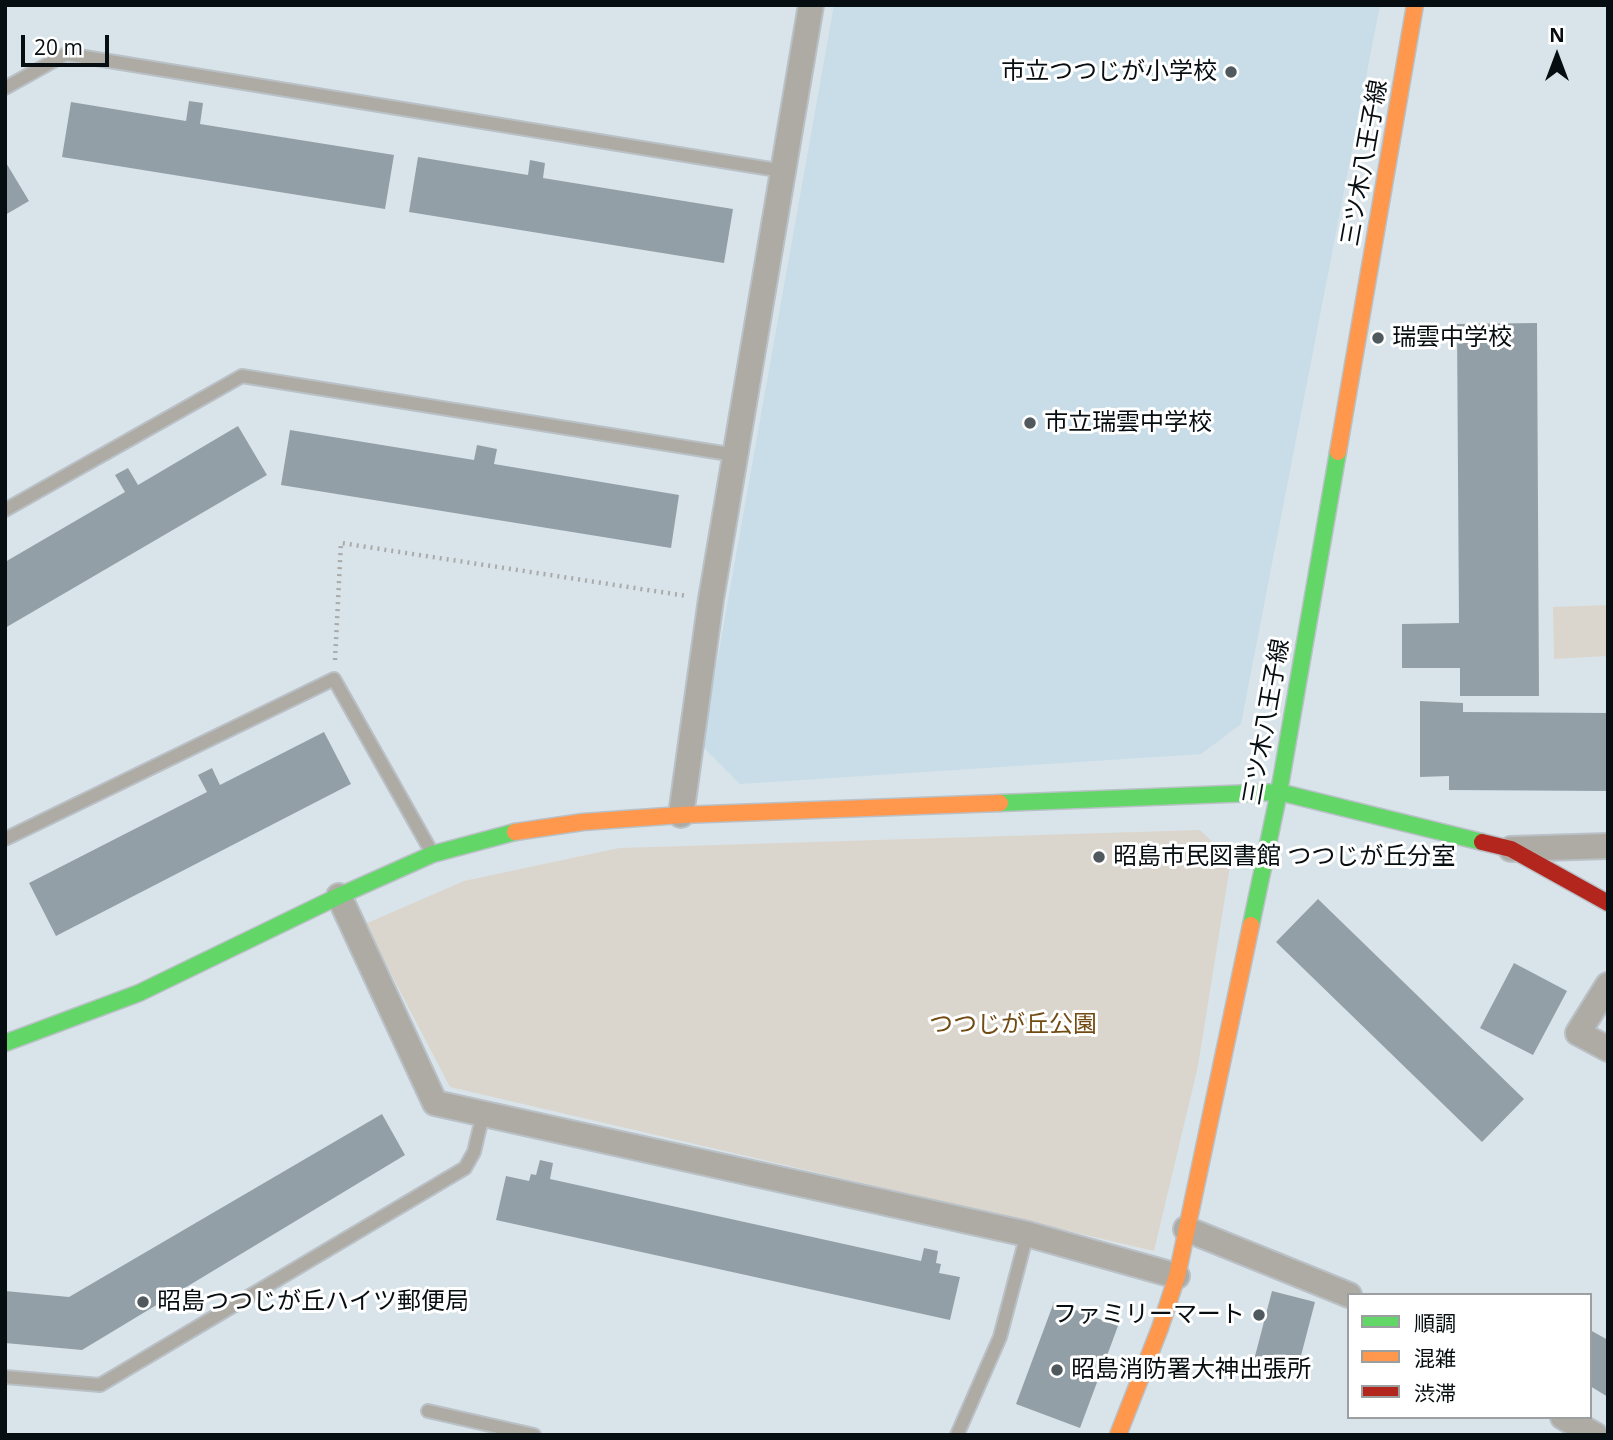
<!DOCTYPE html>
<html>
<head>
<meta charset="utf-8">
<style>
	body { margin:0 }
	#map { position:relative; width:1613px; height:1440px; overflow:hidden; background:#d9e4ea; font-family:"Open Sans","Noto Sans JP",sans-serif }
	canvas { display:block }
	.frame { position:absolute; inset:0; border:7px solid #070e12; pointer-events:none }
	.legend { position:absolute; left:1347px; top:1293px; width:245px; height:126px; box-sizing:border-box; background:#fff; border:2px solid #9c9fa0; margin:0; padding:9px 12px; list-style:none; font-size:21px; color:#070e12 }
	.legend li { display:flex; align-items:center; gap:14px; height:35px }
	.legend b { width:35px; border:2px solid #9c9fa0 }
	.north { position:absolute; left:1522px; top:21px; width:70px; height:70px; -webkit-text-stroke:5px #fff; paint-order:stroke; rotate:0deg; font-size:19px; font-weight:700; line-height:28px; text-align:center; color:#070e12 }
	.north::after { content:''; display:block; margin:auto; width:24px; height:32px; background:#070e12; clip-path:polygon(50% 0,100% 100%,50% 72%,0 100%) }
	.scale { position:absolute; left:21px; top:35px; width:88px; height:32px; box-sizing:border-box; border:4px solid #070e12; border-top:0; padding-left:9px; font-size:21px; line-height:24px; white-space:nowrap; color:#070e12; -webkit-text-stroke:5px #fff; paint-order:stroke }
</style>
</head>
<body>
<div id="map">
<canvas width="1613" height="1440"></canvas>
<div class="frame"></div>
<ul class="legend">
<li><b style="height:9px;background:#63d668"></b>順調</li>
<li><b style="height:9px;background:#ff974d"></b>混雑</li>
<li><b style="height:9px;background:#b3261e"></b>渋滞</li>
</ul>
<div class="north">N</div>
<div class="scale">20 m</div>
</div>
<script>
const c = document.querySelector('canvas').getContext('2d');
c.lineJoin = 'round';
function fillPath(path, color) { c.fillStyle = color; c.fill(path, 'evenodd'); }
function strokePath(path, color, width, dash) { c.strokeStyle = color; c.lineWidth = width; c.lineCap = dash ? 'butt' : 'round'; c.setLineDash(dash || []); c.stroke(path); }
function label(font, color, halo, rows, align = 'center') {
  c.font = font + ' "Open Sans","Noto Sans JP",sans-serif'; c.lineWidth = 6; c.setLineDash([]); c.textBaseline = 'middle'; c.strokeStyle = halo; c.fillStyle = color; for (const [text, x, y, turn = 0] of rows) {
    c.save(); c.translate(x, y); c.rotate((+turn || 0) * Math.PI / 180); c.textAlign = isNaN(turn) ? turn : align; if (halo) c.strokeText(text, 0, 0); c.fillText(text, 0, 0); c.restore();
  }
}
fillPath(new Path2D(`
	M834 5H1380L1241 724 1201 754 740 784 702 746Z`), '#c8dde8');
fillPath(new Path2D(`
	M1608 605V656L1554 659 1553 607Z
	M1200 830 1231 860 1198 1066 1154 1251 450 1087 365 924 464 881 619 848Z`), '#dbd6cd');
fillPath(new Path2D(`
	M189 101 203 103 200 124 394 155 385 209 62 157 71 102 186 121Z
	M418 157 528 175 530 160 545 163 543 178 733 209 724 263 409 212Z
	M5 161 29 201 5 215Z
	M1537 323 1539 696H1460V668H1402V624L1459 623 1457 324Z
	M238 426 267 475 5 628V562L125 492 115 475 128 468 138 485Z
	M290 430 474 460 477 445 497 449 494 464 679 495 671 548 281 485Z
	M1420 701 1463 703V712L1608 713V791L1449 790V776L1420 777Z
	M324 732 351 784 56 936 29 883 207 792 198 775 212 768 220 785Z
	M1318 899 1524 1099 1482 1142 1276 942Z
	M1514 963 1567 991 1533 1055 1480 1028Z
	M382 1114 405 1155 82 1350 5 1343V1291L69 1297Z
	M540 1160 553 1163 550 1179 921 1261 924 1248 938 1251 936 1263 941 1264 939 1273 960 1277 950 1320 496 1220 506 1176 529 1181 531 1174 536 1175Z
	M1272 1291 1315 1302 1297 1371 1254 1360Z
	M1054 1302 1118 1326 1080 1428 1016 1404Z
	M1590 1330 1608 1340V1397L1590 1386Z`), '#939fa6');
const lane = new Path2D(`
	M5 88 66 54 783 171
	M5 510 242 376 735 455
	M5 839 334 679 431 851
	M5 1377 100 1385 465 1168 474 1152 483 1114
	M428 1411 534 1435
	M957 1435 1000 1337 1027 1234`);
const street = new Path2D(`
	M681 815 711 599 811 5
	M1511 849 1608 846
	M339 896 435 1103 1027 1234 1177 1276
	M1608 985 1578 1033 1608 1049
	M1186 1229 1349 1295
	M1563 1417 1595 1435`);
const fast = new Path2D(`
	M1000 803 1279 792 1482 842
	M1251 925 1279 792 1338 452
	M5 1043 139 993 339 896 433 854 515 832`);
const slow = new Path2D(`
	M1338 452 1415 5
	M515 832 583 822 681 815 1000 803
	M1118 1435 1160 1328 1177 1276 1251 925`);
const jam = new Path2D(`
	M1482 842 1511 849 1608 903`);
strokePath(lane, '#b9c1c6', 16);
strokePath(street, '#b9c1c6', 28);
strokePath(fast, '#b9c1c6', 19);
strokePath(slow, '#b9c1c6', 19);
strokePath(jam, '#b9c1c6', 19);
strokePath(new Path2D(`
	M335 660 341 543 687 596`), '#a9aaa9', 4.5, [2, 5]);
strokePath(lane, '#aeaaa4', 12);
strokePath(street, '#aeaaa4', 24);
strokePath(fast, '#63d668', 16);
strokePath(slow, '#ff974d', 16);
strokePath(jam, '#b3261e', 16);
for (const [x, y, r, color] of [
	[1231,72,7,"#50595e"],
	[1378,338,7,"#50595e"],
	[1030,423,7,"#50595e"],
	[1099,857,7,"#50595e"],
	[143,1302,7,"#50595e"],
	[1259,1315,7,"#50595e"],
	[1057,1370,7,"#50595e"]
]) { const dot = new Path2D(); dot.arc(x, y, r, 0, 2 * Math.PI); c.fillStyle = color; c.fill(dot); strokePath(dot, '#fff', 2.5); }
label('24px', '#070e12', '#fff', [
	["市立つつじが小学校",1217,72,"right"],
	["瑞雲中学校",1392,338],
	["市立瑞雲中学校",1044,423],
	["昭島市民図書館 つつじが丘分室",1113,857],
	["昭島つつじが丘ハイツ郵便局",157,1302],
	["ファミリーマート",1245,1315,"right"],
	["昭島消防署大神出張所",1071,1370]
], 'left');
label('24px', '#070e12', '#fff', [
	["三ツ木八王子線",1365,163,-80],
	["三ツ木八王子線",1267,722,-80]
]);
label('24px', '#724b13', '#fff', [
	["つつじが丘公園",1013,1025]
]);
</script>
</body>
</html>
